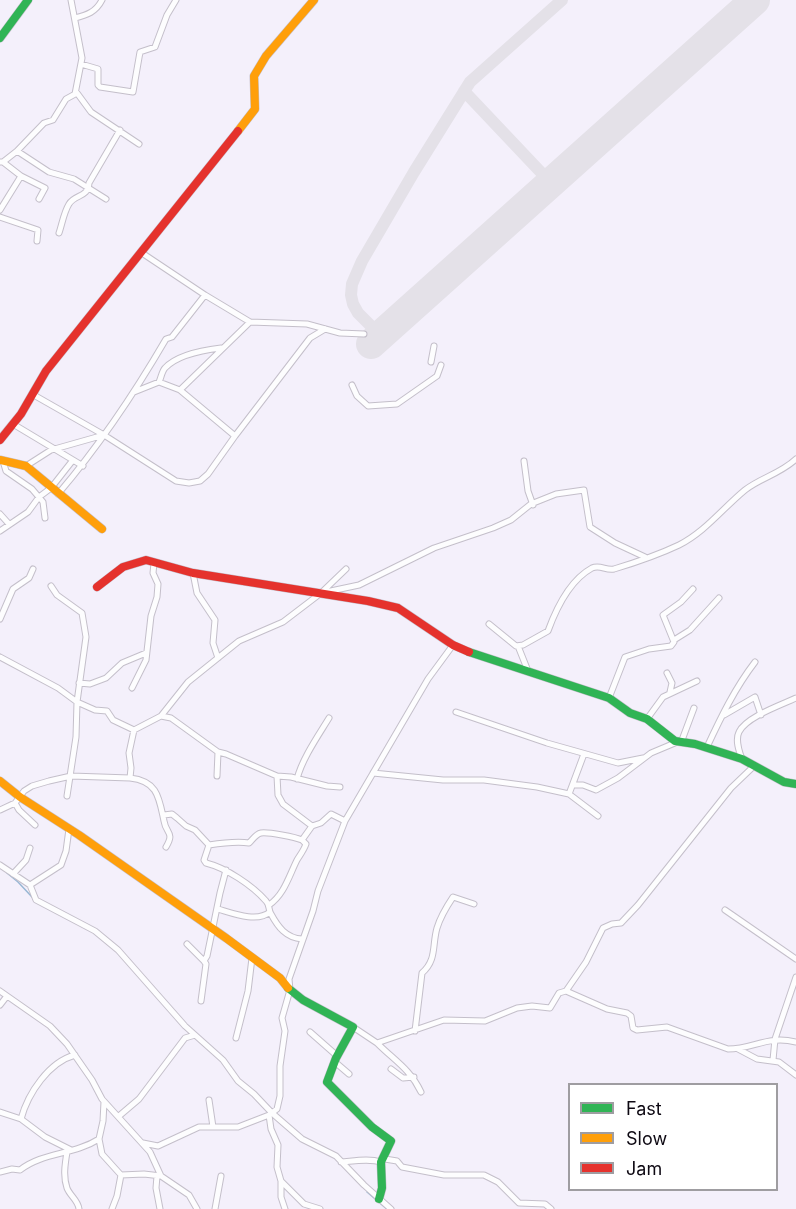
<!DOCTYPE html>
<html>
<head>
<meta charset="utf-8">
<style>
	body { margin:0 }
	#map { position:relative; width:796px; height:1209px; overflow:hidden; background:#f4f0fb; font-family:Inter,sans-serif }
	canvas { display:block }
	.legend { position:absolute; left:568px; top:1083px; width:210px; height:108px; box-sizing:border-box; background:#fff; border:2px solid #9f9da1; margin:0; padding:8px 10px; list-style:none; font-size:18px; color:#0e0913 }
	.legend li { display:flex; align-items:center; gap:12px; height:30px }
	.legend b { width:30px; border:2px solid #9f9da1 }
</style>
</head>
<body>
<div id="map">
<canvas width="796" height="1209"></canvas>
<ul class="legend">
<li><b style="height:8px;background:#30b455"></b>Fast</li>
<li><b style="height:8px;background:#ff9f0a"></b>Slow</li>
<li><b style="height:8px;background:#e5322d"></b>Jam</li>
</ul>
</div>
<script>
const c = document.querySelector('canvas').getContext('2d');
c.lineJoin = 'round';
function strokePath(path, color, width, dash) { c.strokeStyle = color; c.lineWidth = width; c.lineCap = dash ? 'butt' : 'round'; c.setLineDash(dash || []); c.stroke(path); }
strokePath(new Path2D(`
	M7 873 18 882 32 897
	M367 1192 387 1209`), '#98b7d4', 1.5);
strokePath(new Path2D(`
	M464 91 551 183
	M381 336 358 313 353 304 351 295 352 284 362 261 414 172 470 82 562 0`), '#e4e1e8', 12);
strokePath(new Path2D(`
	M371 344 755 0`), '#e4e1e8', 30);
const street = new Path2D(`
	M71 0 82 58 75 94
	M75 18C87 15 96 12 102 0
	M81 64 98 69V85L100 87 133 92 140 52 155 47 167 15 176 0
	M17 151 44 123 53 120 66 99 77 93 91 112 139 144
	M0 162H3L17 151 49 172 74 179 106 199
	M3 162 21 176 45 188 39 199
	M0 210 21 176
	M0 217 38 230 37 241
	M59 233C62 224 64 212 69 204 75 194 88 198 89 183L120 130
	M142 253 205 295
	M431 362 434 346
	M159 382C161 378 162 371 165 368 177 355 204 350 221 348
	M352 385 357 396 368 406 397 404 437 376 441 365
	M180 390 250 322
	M134 392 159 382 180 390 235 436
	M32 394 104 435 176 481 189 483 200 481 208 474 235 436 310 338 325 329
	M13 424 83 466
	M3 461 6 471 32 489 43 502 45 518
	M524 461 528 491 533 505
	M26 466 51 450 104 435
	M58 494C99 446 134 394 166 339L172 337 205 295 250 322 307 324 340 333 364 334
	M0 514 9 524
	M0 531 28 512 39 497 51 488 73 460
	M193 573 197 593 215 620 213 643 218 658
	M51 586 57 595 82 613 86 637 77 702 76 737 67 796
	M326 592 359 585 434 548 493 528 511 520 531 504 556 494 584 490 590 527 615 543 645 557
	M0 619 13 589 29 578 33 569
	M489 624 516 646 523 645 548 631C556 609 570 580 592 568 600 564 606 571 614 569 634 563 660 554 679 545 705 532 723 508 745 490 760 478 780 474 796 459
	M674 640 690 630 719 598
	M518 646 528 671
	M0 657 58 688 77 702 95 710 107 711 113 720 134 730
	M667 673 672 683 670 692
	M79 683 90 684 106 678 122 663 146 653
	M132 688 146 660 151 616 157 597 158 584 153 573 154 563
	M609 698 625 657 649 649 671 646 674 642 663 615 681 602 693 589
	M456 712 547 743 618 763 643 758
	M724 715 755 697 761 715
	M161 716 171 718 218 752 226 754 277 776 291 777 327 786 340 787
	M647 719 663 697 697 681
	M707 747C721 717 735 688 755 662
	M742 759C739 751 735 740 739 732 746 717 781 705 796 698
	M373 773 443 780H484L537 787 569 794 598 816
	M217 776 218 752
	M277 776 278 795 283 804 312 826
	M130 778C158 781 159 798 164 821 166 834 175 832 166 847
	M297 779C302 759 318 736 329 718
	M573 785H583L596 790 618 778 651 753 682 740 694 708
	M569 794 584 754
	M15 803 19 810 35 825
	M0 810 15 803 24 791 32 786 49 781 71 776 130 778 131 768 129 753 134 730 161 716 188 682 239 641 283 622 321 593 346 569
	M164 815 172 814 177 818 186 826 195 830 209 845 204 860 206 863C226 868 252 885 266 901 270 905 268 909 271 914 278 927 286 938 302 939
	M209 845C222 843 236 841 249 843 253 839 256 834 261 833 269 832 295 837 302 840L312 826 321 823 331 814 345 821 428 679 453 645
	M0 865 30 885 36 900 95 931 118 950 185 1026 223 1060 238 1081 254 1094 272 1113 302 1139 336 1156 364 1185 391 1209
	M13 874 26 860 30 848
	M30 885 61 865 66 851 69 829
	M269 905C284 895 289 876 297 860 300 855 304 850 306 844L302 840
	M218 909C232 913 257 923 270 912
	M725 910 796 959
	M187 944 204 961
	M0 991 50 1026 67 1044 92 1080 102 1099 150 1152 161 1176 189 1195 197 1209
	M566 991 607 1009 627 1013 631 1016 633 1028 637 1030 667 1027 728 1049C754 1049 767 1035 796 1042
	M201 1001 206 964 204 961 207 956 220 893 226 870
	M0 1005 7 996
	M353 1027 377 1043 444 1020 485 1021 517 1008 532 1006 550 1008 559 993 566 991 586 962 603 928 612 924 621 923 638 905 731 788 754 766
	M415 1031 422 973C437 960 432 945 437 928 440 918 447 906 453 897L474 904
	M310 1032 335 1054 336 1058
	M236 1038 248 991 252 958
	M377 1043C395 1061 410 1069 421 1092
	M738 1049 757 1059 779 1062 796 1075
	M773 1060 775 1039 796 977
	M335 1062 349 1074
	M391 1069 403 1078 414 1077
	M209 1100 213 1127
	M0 1112 21 1119 45 1137 71 1150
	M269 1115 271 1129 278 1145 277 1167 281 1181 304 1204 320 1209
	M119 1116 139 1099 185 1038 195 1035
	M21 1119C28 1093 49 1062 75 1055
	M99 1139 102 1154 121 1175 144 1174 161 1176
	M143 1143 158 1146 199 1127H238L269 1115 277 1109 280 1096V1066L285 1031 282 1018 290 990 289 979 313 911 318 891 345 821
	M67 1152C65 1164 63 1177 67 1188 70 1196 78 1200 79 1209
	M341 1162C354 1161 369 1158 381 1162L385 1159 397 1161 402 1167 444 1175H484L498 1182 519 1203 545 1204 551 1209
	M0 1172 12 1169 20 1170C43 1152 74 1155 99 1139L103 1121 104 1102
	M157 1176 156 1188 160 1209
	M281 1181V1197L285 1209
	M112 1209 117 1196 121 1175
	M215 1209 221 1176`);
const fast = new Path2D(`
	M0 38 28 0
	M469 652 609 698 630 713 647 719 675 741 695 744 742 759 784 782 796 784
	M288 988 303 1000 353 1027 336 1058 327 1082 372 1127 391 1141 381 1162 382 1188 379 1199`);
const slow = new Path2D(`
	M238 131 255 109 254 76 266 56 314 0
	M0 460 26 466 102 529
	M0 781 20 797 79 835 226 938 280 978 288 988`);
const jam = new Path2D(`
	M0 440 21 414 46 371 238 131
	M97 587 123 567 146 560 193 573 368 601 398 608 453 645 469 652`);
strokePath(street, '#c4bfca', 7);
strokePath(fast, '#c4bfca', 9);
strokePath(slow, '#c4bfca', 9);
strokePath(jam, '#c4bfca', 9);
strokePath(street, '#fdfdfe', 5);
strokePath(fast, '#30b455', 8);
strokePath(slow, '#ff9f0a', 8);
strokePath(jam, '#e5322d', 8);
</script>
</body>
</html>
